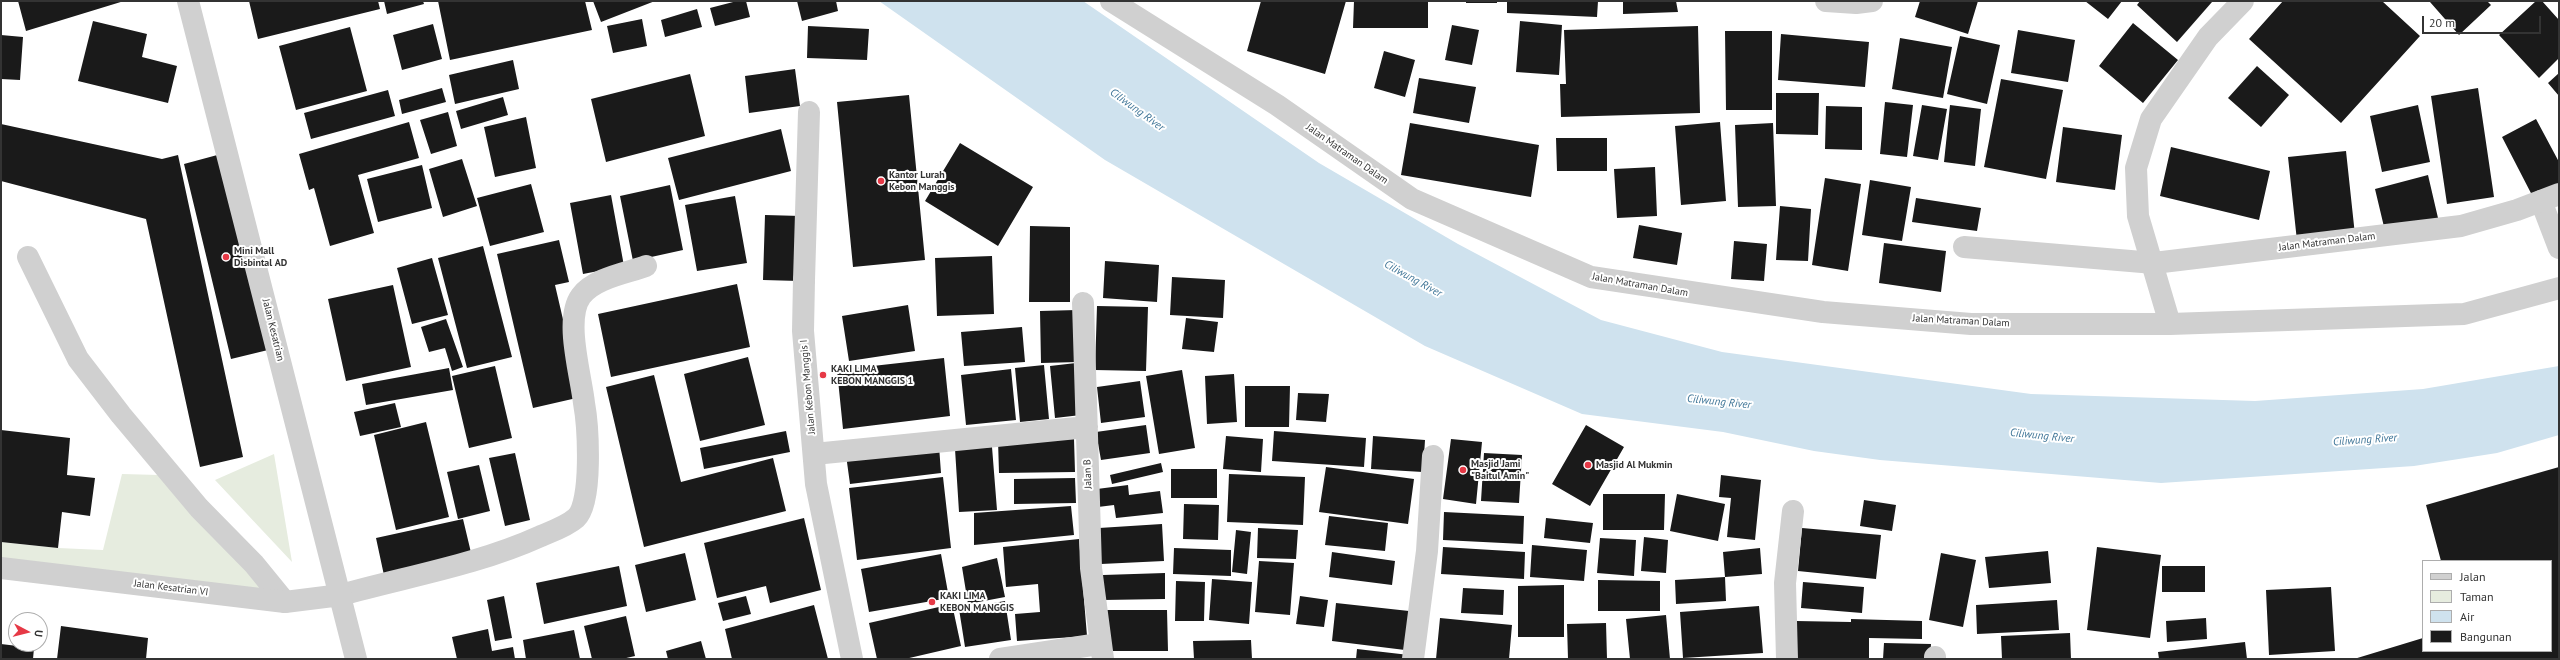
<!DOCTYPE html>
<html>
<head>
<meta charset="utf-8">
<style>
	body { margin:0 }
	#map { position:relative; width:2560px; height:660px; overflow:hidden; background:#fff; font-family:"PT Sans",sans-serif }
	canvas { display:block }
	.frame { position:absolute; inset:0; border:2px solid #333; pointer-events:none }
	.legend { position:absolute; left:2422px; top:560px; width:130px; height:92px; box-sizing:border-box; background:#fff; border:1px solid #adadad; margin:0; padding:5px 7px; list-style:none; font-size:12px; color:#333 }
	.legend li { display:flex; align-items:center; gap:8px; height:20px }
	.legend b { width:20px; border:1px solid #adadad }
	.north { position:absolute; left:8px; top:612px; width:40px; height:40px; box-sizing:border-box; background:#fff; border:1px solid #adadad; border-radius:50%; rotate:97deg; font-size:11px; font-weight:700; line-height:16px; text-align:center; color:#333 }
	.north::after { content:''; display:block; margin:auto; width:14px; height:18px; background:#e63946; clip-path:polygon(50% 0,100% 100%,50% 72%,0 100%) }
	.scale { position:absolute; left:2422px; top:16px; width:119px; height:18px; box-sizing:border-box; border:2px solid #333; border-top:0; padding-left:5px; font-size:12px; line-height:14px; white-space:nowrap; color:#333; -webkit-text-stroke:3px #fff; paint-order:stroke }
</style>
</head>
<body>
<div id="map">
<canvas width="2560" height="660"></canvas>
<div class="frame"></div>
<ul class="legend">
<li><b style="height:5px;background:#d0d0d0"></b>Jalan</li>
<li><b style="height:11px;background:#e6ecdf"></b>Taman</li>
<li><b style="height:11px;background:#cfe2ee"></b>Air</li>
<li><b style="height:11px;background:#1a1a1a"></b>Bangunan</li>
</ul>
<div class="north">U</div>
<div class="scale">20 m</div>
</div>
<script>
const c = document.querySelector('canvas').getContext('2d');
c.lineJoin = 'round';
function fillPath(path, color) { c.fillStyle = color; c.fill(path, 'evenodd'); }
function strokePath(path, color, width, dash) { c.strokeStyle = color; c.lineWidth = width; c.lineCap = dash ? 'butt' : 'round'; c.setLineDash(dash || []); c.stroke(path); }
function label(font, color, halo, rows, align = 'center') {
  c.font = font + ' "PT Sans",sans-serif'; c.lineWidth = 4; c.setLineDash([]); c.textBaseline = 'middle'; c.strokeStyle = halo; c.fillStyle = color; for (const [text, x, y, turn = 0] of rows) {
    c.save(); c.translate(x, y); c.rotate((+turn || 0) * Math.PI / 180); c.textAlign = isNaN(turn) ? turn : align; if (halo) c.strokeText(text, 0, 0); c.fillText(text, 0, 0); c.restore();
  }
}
fillPath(new Path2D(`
	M274 454 292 562 215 480Z
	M122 474 159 475 264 589 1 562V542L58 548 103 550Z`), '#e6ecdf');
fillPath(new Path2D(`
	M879 1H1083L1319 163 1458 244 1601 320 1722 352 2031 394 2255 401 2423 389 2559 366V435L2497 453 2414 466 2161 483 1880 460 1814 451 1723 432 1582 414 1425 346 1105 160Z`), '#cfe2ee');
fillPath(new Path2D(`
	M18 1H124L26 31Z
	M249 1H378L380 9 258 39Z
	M384 1H423L424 4 387 14Z
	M438 1H585L592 30 450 60Z
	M593 1H655L601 22Z
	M737 1H746L750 17 715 26 710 8Z
	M797 1H836L838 11 802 21Z
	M1261 1H1346L1325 74 1247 51Z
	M1354 1H1428V28H1353Z
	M1466 1H1497V3H1466Z
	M1507 1H1598L1597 17 1507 13Z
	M1623 1H1676L1678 12 1623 14Z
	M1920 1H1978L1968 34 1915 17Z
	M2085 1H2122L2108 19Z
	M2140 1H2211L2212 2 2177 42 2137 5Z
	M2283 1H2382L2420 36 2341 123 2249 39Z
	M2487 1 2491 5 2459 35 2430 2Z
	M2536 1H2542L2559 20V58L2539 78 2499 35Z
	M697 9 702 27 665 37 661 20Z
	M642 19 647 46 613 53 607 26Z
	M93 21 147 34 142 57 177 66 168 103 78 81Z
	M1520 21 1562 25 1559 75 1516 72Z
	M2133 23 2178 60 2143 103 2099 66Z
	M433 24 442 59 402 70 393 35Z
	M1452 25 1479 30 1472 65 1445 60Z
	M808 26 869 29 867 60 807 58Z
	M1698 26 1700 113 1561 117 1560 84H1566L1564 30Z
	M350 27 367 91 296 110 279 46Z
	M2018 30 2075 40 2068 82 2011 73Z
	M1725 31H1772V110H1726Z
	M1781 34 1869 42 1865 87 1778 80Z
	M1 35 23 37 20 80 1 79Z
	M1960 36 2000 45 1987 104 1947 94Z
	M1900 38 1952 47 1943 98 1892 89Z
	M1384 51 1415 60 1405 97 1374 88Z
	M513 60 519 89 455 104 449 75Z
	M2257 66 2289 95 2261 127 2228 98Z
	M795 69 800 106 749 113 745 76Z
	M2559 73V96L2548 83Z
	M690 74 705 136 606 162 591 99Z
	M1419 78 1476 87 1469 123 1413 113Z
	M2001 79 2063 90 2046 179 1984 167Z
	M442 88 446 102 402 114 399 100Z
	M2478 88 2494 197 2447 204 2431 96Z
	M388 90 395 116 311 139 304 113Z
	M1776 93H1819L1818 135 1776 134Z
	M909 95 925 260 853 267 837 102Z
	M503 97 508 115 461 129 456 111Z
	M1885 102 1913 105 1907 157 1880 154Z
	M1922 105 1947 109 1938 160 1913 156Z
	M1950 105 1981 109 1975 166 1944 162Z
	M2418 105 2430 162 2382 172 2370 116Z
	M1826 106 1862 107V150L1825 149Z
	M448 112 457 146 431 154 420 120Z
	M526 117 536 168 495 177 484 127Z
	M2536 119 2559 162V186L2534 199 2502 137Z
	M409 122 419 158 358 175 374 233 330 246 314 188 309 190 299 154Z
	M1720 122 1726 201 1681 205 1675 126Z
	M1410 123 1539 145 1531 197 1401 175Z
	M1773 123 1776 206 1738 207 1735 125Z
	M1 124 162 159 178 155 243 457 200 467 146 219 1 181Z
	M2063 127 2122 135 2115 190 2056 182Z
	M781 129 791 171 679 200 668 158Z
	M1556 138H1607V171H1557Z
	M960 143 1033 187 998 246 925 201Z
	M2171 147 2270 171 2259 220 2160 196Z
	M2346 151 2355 235 2297 241 2288 157Z
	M221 154 268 350 231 359 184 164Z
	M462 159 477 206 443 217 429 169Z
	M422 165 432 208 378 222 367 179Z
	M1655 167 1657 216 1617 218 1614 169Z
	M2428 175 2438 218 2385 231 2375 189Z
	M1825 178 1861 184 1848 271 1812 265Z
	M1870 180 1911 187 1902 241 1862 235Z
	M531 184 544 232 490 246 477 198Z
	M670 185 683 250 633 261 620 196Z
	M611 195 624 266 583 274 570 203Z
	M735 196 747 263 697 271 685 205Z
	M1916 198 1981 208 1977 231 1912 222Z
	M1780 206 1811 209 1808 261 1776 260Z
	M765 215 801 216 799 281 763 280Z
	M1639 225 1682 233 1677 265 1633 258Z
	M1030 226 1070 227V302H1029Z
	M559 240 569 282 555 285 581 397 533 408 497 254Z
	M1734 241 1767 244 1764 281 1731 279Z
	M1884 243 1946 251 1941 292 1879 283Z
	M483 246 512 357 467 368 438 258Z
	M992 256 994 314 937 316 935 258Z
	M432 258 448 315 412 324 397 268Z
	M1105 261 1159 265 1157 302 1103 298Z
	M1172 277 1225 280 1223 318 1170 315Z
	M737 284 750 347 611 377 598 314Z
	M393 285 411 367 346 381 328 299Z
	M908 305 915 351 849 361 842 316Z
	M1097 306 1148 307 1146 371 1095 370Z
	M1077 310 1078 362 1041 363 1040 311Z
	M1186 318 1218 322 1214 352 1182 349Z
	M446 319 463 367 452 371 445 348 429 352 421 327Z
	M1022 327 1025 362 964 366 961 332Z
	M748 357 765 425 700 441 684 374Z
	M944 358 950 416 843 429 837 370Z
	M1076 363 1081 415 1055 418 1050 366Z
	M1044 365 1049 419 1020 422 1015 368Z
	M495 366 512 438 469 448 452 376Z
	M449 368 453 390 366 405 362 384Z
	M1011 369 1016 420 966 425 961 375Z
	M1182 370 1195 448 1159 454 1146 376Z
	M1234 374 1237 422 1207 424 1205 376Z
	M654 375 681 482 773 458 786 511 644 547 606 387Z
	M1140 381 1145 417 1101 423 1097 387Z
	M1245 386H1290L1289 427H1245Z
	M1298 393 1329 394 1326 422 1296 420Z
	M395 403 401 427 360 436 354 412Z
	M426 422 449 517 396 530 374 435Z
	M1146 425 1150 453 1101 460 1096 432Z
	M1586 425 1624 447 1590 506 1552 484Z
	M1 430 70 438 67 475 95 478 90 516 62 512 58 548 1 542Z
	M786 431 790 452 704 469 700 448Z
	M1274 431 1366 438 1364 467 1272 461Z
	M1226 436 1263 439 1261 472 1223 469Z
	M1373 436 1425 440 1423 472 1371 469Z
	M1074 439 1075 472 999 473 998 440Z
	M1451 439 1482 442 1476 504 1443 499Z
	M939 446 941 473 850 484 846 455Z
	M992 447 997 510 959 512 955 449Z
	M515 453 530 520 505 526 489 458Z
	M1484 453 1522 455 1519 503 1481 501Z
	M1161 463 1163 472 1112 484 1110 475Z
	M479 465 490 511 458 519 447 472Z
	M1326 467 1414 479 1408 524 1319 512Z
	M2559 467V659H2354L2423 638V651H2551V561H2441L2426 505Z
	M1171 469H1217V498H1171Z
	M1229 474 1305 477 1303 525 1227 522Z
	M1721 475 1761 480 1755 540 1727 537 1731 498 1719 497Z
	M943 477 951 548 857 560 849 488Z
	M1075 478 1076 503 1014 504V479Z
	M1128 485 1129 495 1160 491 1163 513 1116 518 1114 505 1098 507 1097 489Z
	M1603 494H1665L1664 530H1603Z
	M1677 494 1725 504 1718 541 1670 531Z
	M1864 500 1896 505 1892 531 1860 526Z
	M1184 504 1219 505 1218 540 1183 539Z
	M1071 506 1074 535 974 545V513Z
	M1444 512 1524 516 1523 544 1443 540Z
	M1329 516 1388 523 1385 551 1325 545Z
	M804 518 821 590 770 603 766 586 717 598 704 543Z
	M1546 518 1593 523 1590 543 1544 538Z
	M463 519 473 561 385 580 376 538Z
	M1162 524 1164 561 1101 564 1099 528Z
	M1258 528 1298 530 1296 559 1257 558Z
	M1802 528 1881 535 1876 579 1798 571Z
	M1236 530 1251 532 1247 574 1232 572Z
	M1644 537 1668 540 1666 573 1641 571Z
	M1600 538 1636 540 1634 576 1597 573Z
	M1079 539 1087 636 1017 641 1015 614 1040 612 1038 584 1006 587 1003 547Z
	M1532 545 1587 550 1584 581 1530 577Z
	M1443 547 1525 552 1524 579 1441 574Z
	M2097 547 2161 555 2150 638 2087 630Z
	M1174 548 1231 550V576L1173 574Z
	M1760 548 1762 574 1725 577 1723 552Z
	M2048 551 2051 583 1989 588 1985 557Z
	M1332 552 1395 561 1392 585 1329 577Z
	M685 553 696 600 646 612 635 565Z
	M1941 553 1976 560 1963 627 1929 620Z
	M941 554 949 598 869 612 861 569Z
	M997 558 1005 597 968 604 962 567Z
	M1259 561 1294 563 1290 615 1255 612Z
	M619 566 627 606 544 624 536 583Z
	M2162 566H2205V592H2162Z
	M1165 573V599L1103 600V575Z
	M1725 577 1726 601 1676 604 1675 580Z
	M1212 579 1252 582 1249 624 1209 620Z
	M1598 580 1660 581V611H1598Z
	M1176 581 1205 582 1204 621H1175Z
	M1803 582 1864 587 1862 613 1801 608Z
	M1564 585V637H1518V586Z
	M2331 587 2335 651 2269 655 2266 590Z
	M1463 588 1504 590 1503 615 1461 613Z
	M504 596 512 638 495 641 487 600Z
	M746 596 751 614 723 621 718 603Z
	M1300 596 1328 600 1324 627 1296 624Z
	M2057 600 2059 630 1977 634 1976 605Z
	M1005 601 1011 640 965 647 959 609Z
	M1336 603 1409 611 1405 650 1332 641Z
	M952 604 961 646 905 659H877L869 623Z
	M814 605 828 659H732L725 629Z
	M1759 606 1763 653 1683 658 1680 612Z
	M1103 610H1167L1168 651H1103Z
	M1666 615 1670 659H1630L1626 619Z
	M626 616 635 656 622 659H592L584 626Z
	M1440 618 1512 625 1509 659H1436Z
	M2206 618 2207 639 2167 642 2166 621Z
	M1851 619 1922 621V639L1869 638V659H1795L1796 621 1851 622Z
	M1606 623 1607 659H1568L1567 624Z
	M61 626 148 638 146 659H57Z
	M488 629 492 651 513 647 515 659H457L452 637Z
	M574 630 580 659H526L523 640Z
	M2070 633 2071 659H2002L2001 636Z
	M1251 640 1252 659H1194L1193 641Z
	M701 641 706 659H668L666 651Z
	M2245 642 2247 659H2159L2158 652Z
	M1884 643 1931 644 1930 659H1883Z
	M1 644 34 648 33 659H1Z
	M1357 649 1409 655 1408 659H1356Z`), '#1a1a1a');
strokePath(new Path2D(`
	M2541 201 2559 248
	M1964 247 2154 263
	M28 257 78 359 121 415 199 508 254 564 285 602
	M804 280 809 112
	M341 595C409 576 477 565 541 536 553 531 567 526 576 518 593 503 588 425 584 403 581 375 564 319 581 296 594 278 627 273 646 266`), '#d0d0d0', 22);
strokePath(new Path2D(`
	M188 1 356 659
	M1111 1 1277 105 1412 199 1591 277 1823 312 1971 324H2170L2464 314 2559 288
	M1826 1 1856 3 1872 1
	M2154 263 2461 226 2517 210 2559 194
	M804 280 803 331 816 484 852 659
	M1083 303 1091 568 1103 659
	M2170 324 2138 216 2136 168 2151 119 2208 37 2243 1
	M814 454 1087 427
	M1 568 285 602 341 595
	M1935 657V659
	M1000 659 1099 644
	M1413 659 1427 551 1433 456
	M1787 659 1785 583 1793 511`), '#d0d0d0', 22);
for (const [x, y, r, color] of [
	[881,181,4,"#e63946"],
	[226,257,4,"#e63946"],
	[823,375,4,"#e63946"],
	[1588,465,4,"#e63946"],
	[1463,470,4,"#e63946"],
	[932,602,4,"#e63946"]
]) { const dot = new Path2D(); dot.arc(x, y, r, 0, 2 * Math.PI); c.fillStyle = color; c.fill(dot); strokePath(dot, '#fff', 1.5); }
label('10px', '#333', '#fff', [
	["Jalan Matraman Dalam",1347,154,35],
	["Jalan Matraman Dalam",2327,242,-7],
	["Jalan Matraman Dalam",1640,285,10],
	["Jalan Matraman Dalam",1961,321,3],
	["Jalan Kesatrian",273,330,76],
	["Jalan Kebon Manggis I",808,387,-95],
	["Jalan B",1088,474,-92],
	["Jalan Kesatrian VI",171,588,7]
]);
label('bold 10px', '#333', '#fff', [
	["Kantor Lurah",889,175],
	["Kebon Manggis",889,187],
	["Mini Mall",234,251],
	["Disbintal AD",234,263],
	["KAKI LIMA",831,369],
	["KEBON MANGGIS 1",831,381],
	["Masjid Jami",1471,464],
	["\"Baitul Amin\"",1471,476],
	["Masjid Al Mukmin",1596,465],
	["KAKI LIMA",940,596],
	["KEBON MANGGIS",940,608]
], 'left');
label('italic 11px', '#3f7597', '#fff', [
	["Ciliwung River",1137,110,36],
	["Ciliwung River",1413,279,29],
	["Ciliwung River",1719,402,6],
	["Ciliwung River",2042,436,6],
	["Ciliwung River",2365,440,-4]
]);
</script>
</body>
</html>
